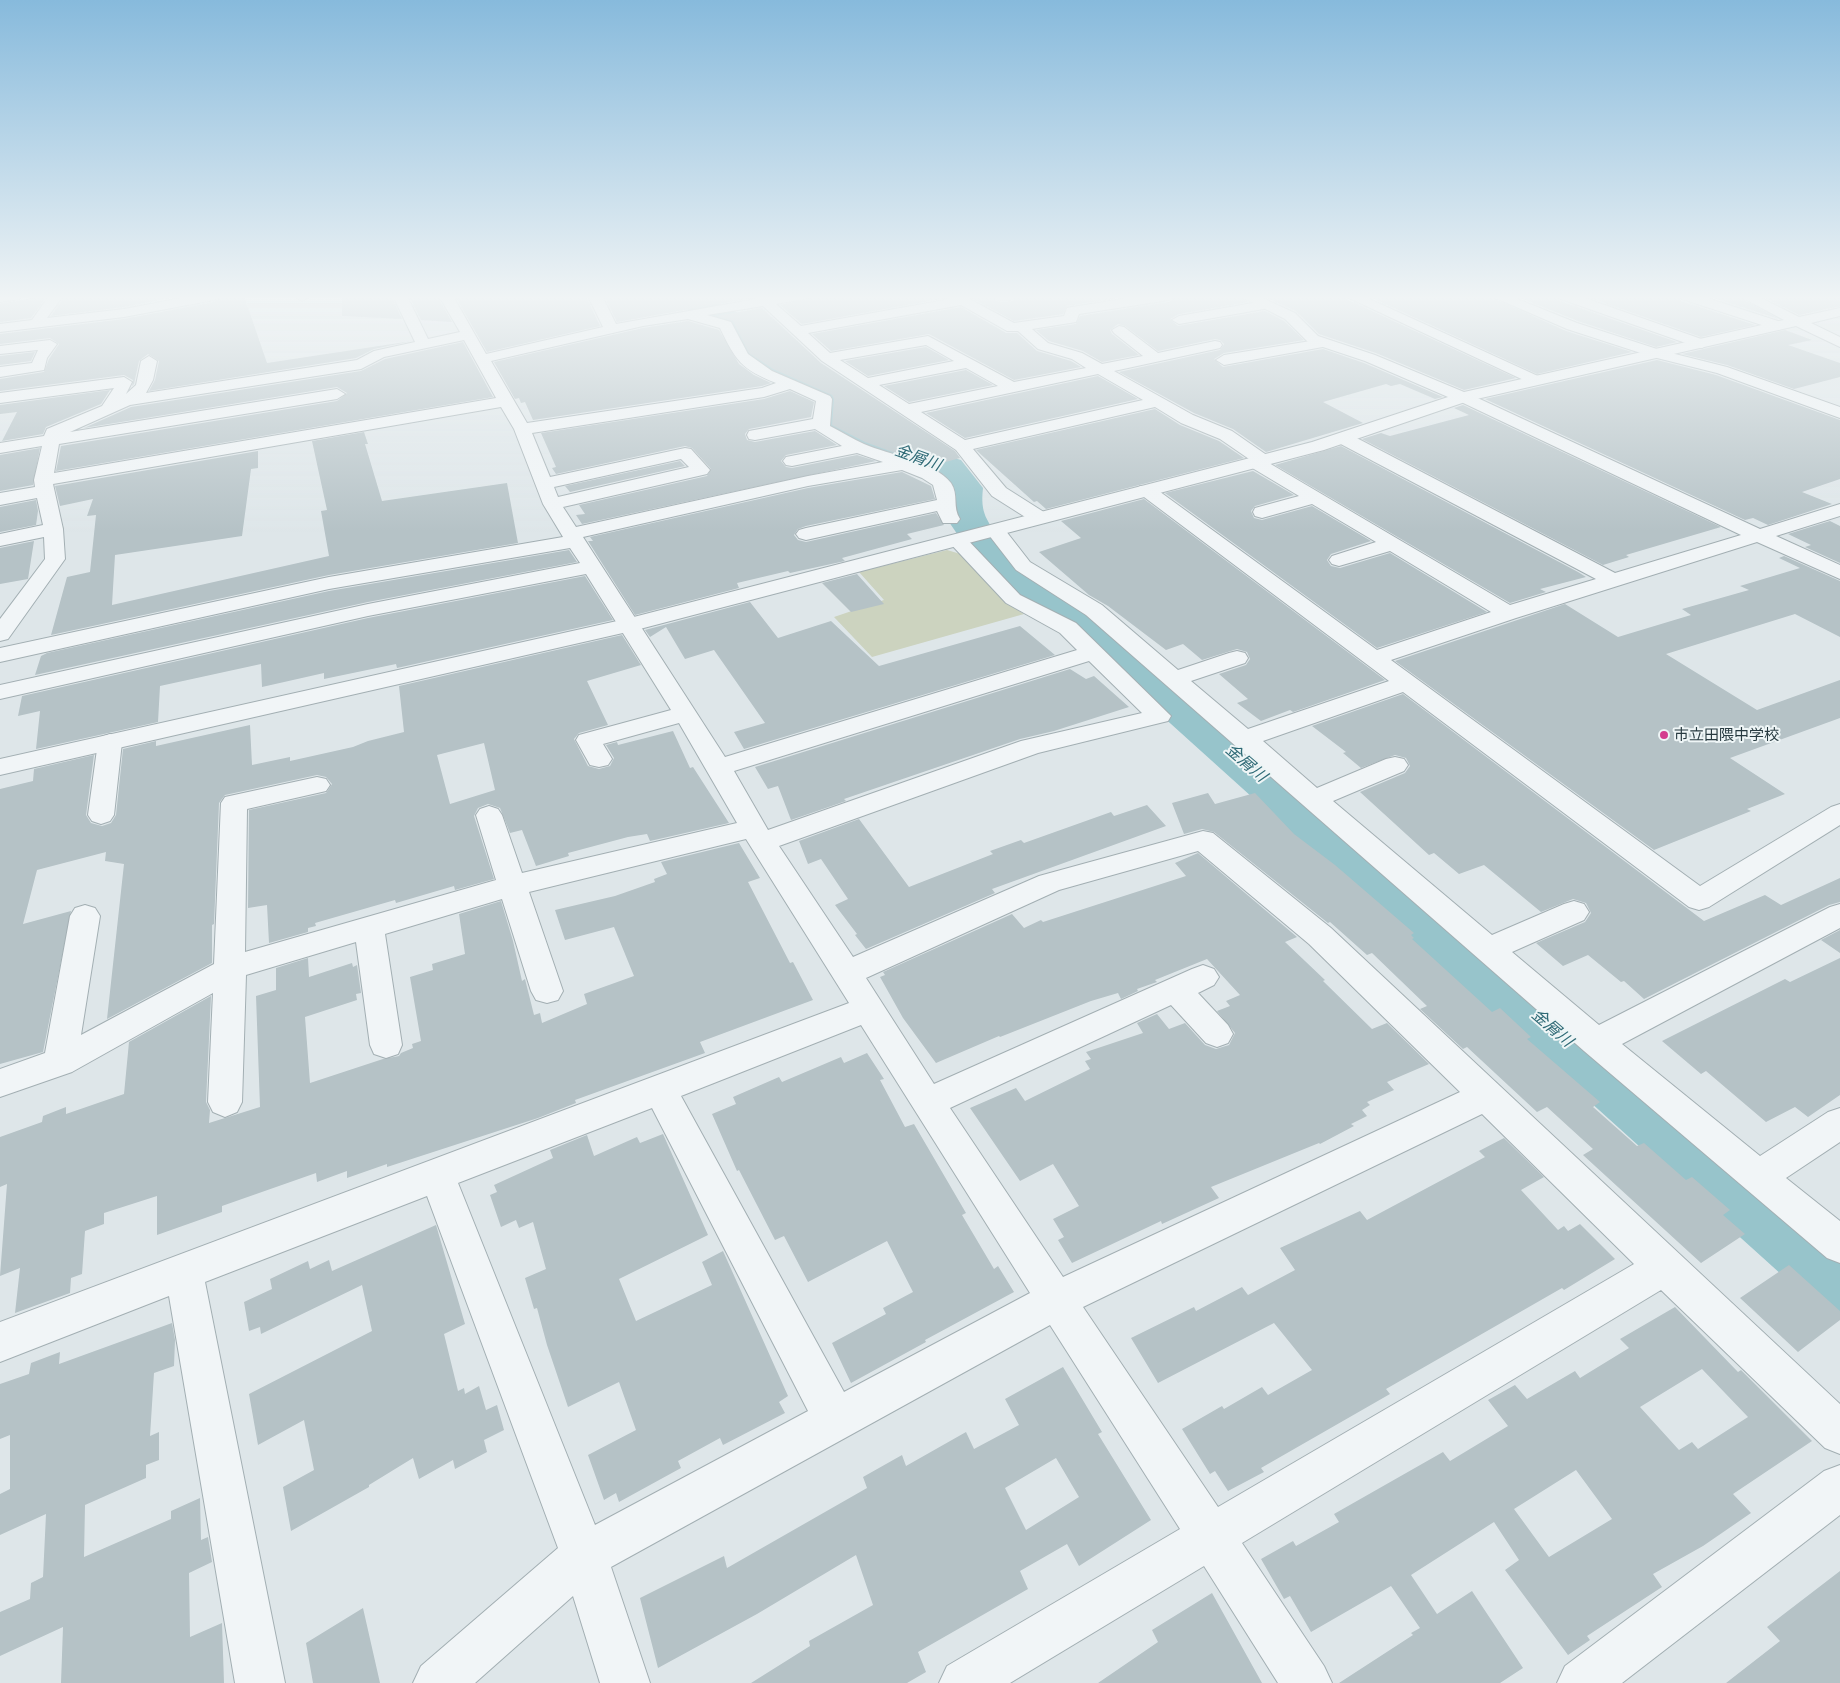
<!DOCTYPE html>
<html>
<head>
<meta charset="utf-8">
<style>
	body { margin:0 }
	canvas { display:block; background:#dee6e9 }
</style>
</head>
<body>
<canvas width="1840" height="1683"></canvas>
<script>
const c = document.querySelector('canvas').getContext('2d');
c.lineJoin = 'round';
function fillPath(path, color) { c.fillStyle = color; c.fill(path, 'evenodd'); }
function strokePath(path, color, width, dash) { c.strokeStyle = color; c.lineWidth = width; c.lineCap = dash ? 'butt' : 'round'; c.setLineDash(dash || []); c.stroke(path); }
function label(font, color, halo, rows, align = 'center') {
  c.font = font + ' Raleway,"Noto Sans JP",sans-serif'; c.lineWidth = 4; c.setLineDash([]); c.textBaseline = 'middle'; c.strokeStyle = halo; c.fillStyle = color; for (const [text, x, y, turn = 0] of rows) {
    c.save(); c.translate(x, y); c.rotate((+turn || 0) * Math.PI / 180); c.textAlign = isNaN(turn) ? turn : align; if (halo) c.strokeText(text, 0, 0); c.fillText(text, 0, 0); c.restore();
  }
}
fillPath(new Path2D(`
	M947 550 964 555 1005 602 1024 614 872 657 834 617 884 600 859 572Z`), '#ccd3bf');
fillPath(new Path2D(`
	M668 296H703L759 323 763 329 762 348 772 359 850 390 855 397 852 422 892 439 961 460 983 488C980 514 987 520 1001 541 1032 585 1053 592 1099 614L1583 1019 1840 1228V1314L1813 1303 1069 632 1020 609 991 584 947 519 944 507 946 489 935 476 868 453 823 434 818 427 822 402 750 371 732 349 734 333 672 302Z`), '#97c4cb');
fillPath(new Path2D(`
	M44 296H47L31 318 0 322V304Z
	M65 296H171L170 298 124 307 51 316Z
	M244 296 267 363 412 341 374 349 356 358 149 391 155 380 159 361 148 354 139 361 134 384 132 386 133 380 124 375 0 391V379L44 372 49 359 59 344 50 338 0 344V334L124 319 214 302 222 297Z
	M342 296H391L402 319 342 316Z
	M409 296H437L452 322 421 320Z
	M455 296H586L600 326 487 352Z
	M604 296H751L752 298 617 322Z
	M817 296H945L946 298 802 324 780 305Z
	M968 296H990L997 301 1004 302 1012 301 1019 296H1129L1067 306 1063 314 1014 321Z
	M1178 296H1238L1248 302 1179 314 1170 319 1178 326 1265 311 1284 321 1304 340 1224 353 1214 359 1223 367 1323 349 1364 363 1443 397 1435 399 1400 384 1391 386 1386 384 1323 402 1363 423 1266 452 1233 429 1194 413 1119 372 1220 350 1224 344 1220 340 1215 339 1158 351 1125 326 1118 324 1110 330 1112 334 1139 355 1102 362 1083 351 1049 341 1036 330 1076 324 1080 316 1169 302Z
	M1263 296 1344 298 1516 378 1464 390 1376 353 1319 334 1296 311Z
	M1368 296H1489L1566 331 1632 352 1537 374Z
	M1516 296H1557L1560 301 1677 342 1656 347 1578 321Z
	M1585 296H1678L1681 301 1755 325 1701 337Z
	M1708 296H1737L1779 319Z
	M1762 296H1840V306L1799 315Z
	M961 307 1006 333H1017L1037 351 1071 361 1081 367 1014 380 929 334 831 351 812 334Z
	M762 308 821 363 955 451 960 458 931 466 865 442 832 425 834 399 832 395 773 369 749 353 733 321 716 316Z
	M688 321 719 330 739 364 754 375 771 383 762 386 533 420 525 402 521 403 519 398 515 399 494 362 643 328Z
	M1785 330 1812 340 1788 345 1840 363V377L1794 389 1727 365 1682 354Z
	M463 342 493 397 56 471 61 446 337 401 347 393 337 387 84 428 131 407 361 371 385 359Z
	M926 347 949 360 868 376 845 361Z
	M35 352 31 361 0 365V356Z
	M1657 360 1716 375 1840 420V479L1802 492 1832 504 1768 525 1753 518 1745 520 1485 399Z
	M966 370 993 385 909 402 884 386Z
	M1098 376 1138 399 965 438 926 413Z
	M110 390 101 404 46 427 43 434 2 441 17 412 0 414V405Z
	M790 391 814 402 811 417 749 429 745 434 747 440 755 442 815 431 837 445 786 455 781 461 786 467 792 468 857 455 876 461 582 524 576 515 585 514 579 505 707 476 711 469 692 448 685 446 556 474 552 468 556 467 541 433 764 399Z
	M1463 405 1721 527 1626 555 1629 557 1603 565 1362 439 1381 433 1390 436 1469 415 1454 408Z
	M1155 409 1180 425 1219 441 1244 458 1046 509 1037 501 1034 502 976 450Z
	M364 432 368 444H365L382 501 507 483 518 543 329 575 51 635 67 577 90 572 96 515 87 516 93 499 60 506 55 486 258 451V468L251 469 242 536 115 555 112 605 329 556 321 511 327 510 312 441Z
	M1341 446 1578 572 1586 577 1540 589 1546 592 1510 603 1275 465Z
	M40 448 33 485 0 491V455Z
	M680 461 685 466 570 492 565 486Z
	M1253 471 1294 495 1255 506 1251 511 1254 518 1262 520 1312 506 1371 541 1331 554 1327 560 1331 566 1340 568 1390 553 1487 612 1377 648 1165 493Z
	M902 472 931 486 935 499 806 526 798 529 794 535 798 540 806 542 936 513 944 525 907 534 912 539 842 558 845 561 790 573 788 571 737 583 739 588 635 615 588 541H593L590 537 808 488Z
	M1144 499 1385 680 1293 712 1290 710 1261 721 1237 703 1248 699 1219 674 1246 665 1250 659 1247 652 1237 649 1202 660 1183 644 1166 650 1108 606 1089 595 1039 552 1081 538 1061 521Z
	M36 500 38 511 36 525 0 532V507Z
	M1830 521 1840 526V563L1805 547 1811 545 1788 534Z
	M34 541 28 579 0 584V548Z
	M569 550 577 562 368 602 35 675 41 656 47 653 329 591Z
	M1784 556 1840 581V637L1795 614 1666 654 1757 710 1840 680V718L1730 758 1785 794 1747 809 1751 811 1654 850 1395 661 1565 604 1618 637 1691 615 1682 609 1749 590 1740 586 1800 568 1779 558Z
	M857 574 884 604 851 612 822 583Z
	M585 576 613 620 397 668 396 664 324 679V673L262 687 261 664 160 686 158 722 36 749 40 711 18 716 22 696 368 618Z
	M750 602 778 638 831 621 879 666 1020 626 1055 655 744 749 734 732 765 723 714 650 685 659 666 627 650 637 645 630Z
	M622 635 641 665 587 681 608 725 579 733 574 739 588 766 599 769 610 766 614 758 606 745 617 742 618 745 673 731 690 768 693 767 729 823 650 841 647 834 628 837 568 853 569 856 536 866 522 830 510 833 500 808 488 804 478 808 474 816 494 879 455 890 454 886 396 903 395 900 315 923 316 926 308 928V932L269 943 267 905 248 908 249 810 326 793 332 784 326 777 317 775 225 795 219 803 214 924 212 925V963L107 1019 124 864 105 861 106 852 37 870 23 924 71 911 43 1052 0 1064V789L33 781 34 769 94 755 86 815 91 823 102 826 111 823 116 815 123 749 156 741V746L250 725 252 765 290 757V761L353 747 368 741 404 732 399 686ZM484 743 495 790 450 804 437 755Z
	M1070 669 1086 679 1094 676 1129 707 1054 731 1020 739 844 799 846 801 791 820 778 786 768 789 755 767Z
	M1403 694 1704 921 1765 895 1781 905 1840 878V902L1829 905 1644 999 1624 981 1621 982 1588 955 1563 966 1536 943 1585 922 1591 913 1586 903 1573 899 1541 912 1484 865 1459 874 1434 853 1429 855 1360 792 1405 773 1410 766 1406 758 1395 755 1361 768 1343 753 1346 752 1312 726Z
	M1208 793 1215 804 1255 793 1294 834 1335 865 1414 933 1411 935 1414 938 1412 939 1492 1012 1500 1008 1531 1037 1527 1039 1600 1102 1593 1107 1637 1146 1644 1143 1686 1180 1692 1177 1730 1210 1723 1215 1745 1234 1701 1263 1583 1155 1593 1149 1547 1107 1537 1112 1467 1047 1463 1049 1420 1009 1427 1006 1372 953 1367 955 1330 922 1328 923 1214 832 1202 829 1184 834 1172 803Z
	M1147 805 1166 826 992 889 995 893 866 949 855 935 857 934 835 905 848 899 821 859 808 864 799 841 859 819 909 887 993 854 990 851 1021 840 1024 843 1111 812 1114 816Z
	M739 843 760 878 748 882 790 963 793 962 813 1000 700 1042 705 1053 575 1100 576 1103 538 1118 387 1167V1164L347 1178V1171L317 1182 316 1173 222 1206V1212L157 1235V1196L104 1213V1224L85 1231 82 1274 71 1278 70 1293 15 1313 20 1268 0 1276 7 1184 0 1187V1137L42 1122 43 1116 66 1107V1114L124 1094 129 1042 211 996 206 1102 210 1110 209 1123 260 1107 256 996 276 990V968L308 958 309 977 352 963 353 967 357 965 361 993 356 994 357 1000 305 1017 310 1083 383 1059 399 1056 401 1053 413 1048 412 1044 421 1041 410 977 433 970 432 964 465 954 459 914 501 901 513 941 522 981 525 979 534 1015 540 1013 542 1023 587 1004 584 994 634 976 614 927 565 940 555 910 615 896 655 882 654 879 667 874 661 862Z
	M1198 853 1297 937 1285 942 1325 980 1323 981 1372 1029 1387 1023 1429 1064 1387 1082 1394 1090 1367 1102 1370 1105 1362 1110 1367 1116 1351 1124 1354 1126 1320 1144 1319 1143 1211 1187 1219 1198 1162 1224 1161 1221 1072 1263 1058 1240 1064 1237 1053 1219 1079 1206 1053 1164 1020 1181 970 1108 1016 1088 1025 1101 1090 1069 1085 1061 1091 1059 1086 1052 1143 1033 1137 1023 1157 1014 1169 1029 1185 1023 1205 1045 1216 1049 1229 1045 1235 1033 1217 1011 1230 1006 1226 1001 1240 995 1207 959 1155 980 1157 982 1137 989 1138 991 1121 999 1118 993 1091 1001 1000 1037 999 1036 936 1063 903 1018 880 977 885 975 883 972 1012 914 1024 928 1041 920 1043 922 1186 876 1175 863Z
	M1840 930V953L1821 940Z
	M1840 958V1095L1808 1117 1795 1107 1766 1122 1706 1071 1701 1074 1662 1041 1785 979 1790 982Z
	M867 1053 884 1079 880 1080 905 1127 914 1124 966 1213 962 1215 994 1269 998 1266 1014 1292 925 1340 926 1342 851 1383 832 1343 886 1314 883 1308 913 1292 887 1241 808 1282 784 1236 775 1240 739 1170 737 1171 712 1114 736 1104 733 1097 779 1077 782 1082 841 1057 844 1063Z
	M663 1134 708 1235 619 1279 636 1321 712 1285 702 1262 723 1251 788 1396 779 1402 785 1413 723 1445 720 1438 678 1461 681 1468 619 1502 616 1493 604 1500 588 1455 636 1430 619 1382 568 1407 547 1345 537 1308 534 1309 525 1278 546 1269 533 1222 519 1228 516 1220 501 1227 490 1195 497 1192 494 1185 553 1158 550 1150 587 1135 594 1156 637 1137 640 1143Z
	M1504 1138 1544 1177 1521 1190 1558 1230 1564 1226 1568 1231 1580 1224 1615 1259 1564 1290 1562 1288 1386 1389 1390 1394 1261 1468 1264 1472 1228 1491 1215 1471 1210 1474 1182 1429 1222 1406 1224 1409 1262 1387 1268 1395 1312 1370 1274 1323 1158 1383 1131 1338 1194 1307 1196 1311 1242 1287 1248 1295 1295 1270 1280 1248 1360 1211 1367 1220 1485 1157 1479 1151Z
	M436 1225 465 1324 444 1334 458 1391 464 1388 465 1394 479 1386 486 1410 497 1405 504 1430 484 1440 487 1452 455 1469 453 1460 419 1479 413 1458 369 1485V1487L291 1531 283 1487 314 1470 304 1420 258 1445 249 1394 372 1331 362 1285 261 1334 260 1327 249 1331 244 1302 272 1289 270 1279 308 1261 310 1269 329 1260 332 1271Z
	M1789 1265 1840 1311V1320L1798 1352 1740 1298Z
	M1675 1307 1738 1372 1741 1370 1812 1441 1733 1494 1751 1513 1703 1546 1653 1574 1662 1587 1587 1636 1590 1640 1568 1655 1505 1570 1519 1560 1494 1522 1411 1575 1437 1614 1472 1591 1523 1668 1500 1683H1339L1413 1635 1411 1633 1420 1628 1391 1586 1311 1632 1290 1596 1284 1599 1261 1559 1293 1541 1296 1546 1339 1522 1334 1514 1443 1452 1450 1461 1508 1426 1488 1400 1515 1385 1527 1399 1575 1371 1580 1378 1629 1348 1620 1339ZM1702 1369 1748 1417 1698 1449 1692 1442 1679 1450 1640 1407ZM1576 1470 1612 1519 1549 1557 1514 1509Z
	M172 1323 175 1340 174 1366 154 1373 150 1436 159 1432V1460L146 1465V1478L85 1505 84 1557 171 1519V1511L200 1498 201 1540 208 1537 212 1562 189 1573 190 1637 222 1623 224 1683H61L63 1627 0 1656V1612L30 1599 31 1583 43 1577 46 1514 0 1535V1494L10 1489V1435L0 1439V1384L29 1374 31 1363 60 1352 59 1364Z
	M1063 1367 1102 1432 1098 1434 1151 1520 1079 1566 1067 1544 1020 1571 1028 1589 918 1652 926 1672 907 1683H751L810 1646 809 1641 873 1605 856 1555 757 1614 658 1668 640 1598 724 1556 727 1568 867 1488 863 1477 902 1455 906 1466 966 1432 974 1449 1019 1425 1005 1399ZM1056 1458 1079 1497 1026 1530 1005 1488Z
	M1840 1571V1683H1726L1780 1641 1767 1627Z
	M1212 1593 1262 1683H1098L1158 1642 1152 1630Z
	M363 1608 380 1683H313L306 1643Z`), '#b5c2c6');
const minor = new Path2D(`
	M0 296H21L19 299 0 302Z
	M49 296H63L47 318 124 309 192 296H221L214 300 124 317 0 332V324L32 320Z
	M294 296H308L309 297 302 301Z
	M393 296H407L428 339 460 332 439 296H453L486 354 603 327 588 296H602L616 324 756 299 753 296H806L804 299 776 304 801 326 950 299 947 296H964L1014 323 1064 316 1067 308 1072 307 1142 296H1176L1169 300 1079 314 1076 322 1032 329 1048 343 1082 353 1102 364 1143 356 1114 333 1112 330 1119 326 1124 327 1158 353 1215 341 1220 342 1222 345 1220 348 1114 371 1193 415 1232 431 1268 456 1271 460 1269 463 1510 605 1596 579 1337 442 1334 438 1337 434H1349L1615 573 1741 535 1457 400 1455 397 1457 394H1469L1760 529 1840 504V516L1776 536 1840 565V579L1757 542 1516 618 1391 660 1700 886 1831 807 1840 804V825L1709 907 1699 910 1689 907 1403 692 1263 741 1317 788 1386 759 1395 757 1404 759 1408 765 1404 771 1333 801 1492 935 1564 904 1574 901 1584 904 1589 912 1584 920 1512 952 1599 1025 1830 907 1840 904V928L1622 1044 1760 1156 1828 1112 1840 1108V1142L1786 1178 1840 1221V1263L1827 1258 1584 1051 1086 615 1016 570 985 530 988 526H1002L1030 562 1102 605 1178 670 1229 653 1237 651 1245 653 1248 658 1245 663 1191 681 1248 729 1389 681 1140 494 1137 490 1140 486H1152L1377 650 1491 612 1390 551 1339 566 1332 564 1329 560 1332 556 1376 542 1312 504 1262 518 1255 516 1253 512 1255 508 1299 496 1249 466 1246 462 1249 459 1220 439 1181 423 1155 407 973 449 1006 488 1047 514 1050 518 1047 522H1033L992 496 956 450 822 361 763 306 707 315 731 322 748 354 772 371 830 396 832 399 830 426C842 432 853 439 864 444 889 455 934 461 951 483 959 495 952 507 960 519L957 523H943L937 511 806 540 799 538 796 534 799 530 806 528 937 500 933 485 922 478 902 470 808 486 583 537 725 757 1077 650 1060 633 1006 603 947 540 950 536H964L1020 595 1076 623 1171 716 1168 721 1038 753 779 846 853 957 1039 876 1203 831 1213 833 1331 928 1840 1404V1454L1825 1448 1661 1290 1242 1543 1324 1666 1332 1683H1278L1204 1566 1010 1683H939L947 1666 1180 1529 1050 1325 611 1567 650 1683H600L573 1596 475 1683H413L421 1666 558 1548 427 1196 205 1282 285 1683H235L169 1296 0 1362V1322L849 1003 746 839 529 892 563 991 558 1000 547 1003 536 1000 531 991 502 899 385 934 402 1045 398 1054 386 1058 374 1054 370 1045 356 942 246 975 242 1102 237 1112 225 1117 213 1112 208 1102 213 993 72 1072 0 1097V1069L45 1053 70 916 75 908 85 905 95 908 100 916 81 1035 214 964 221 803 225 797 317 777 326 779 330 785 326 791 247 809 245 952 496 880 476 815 480 809 489 806 498 809 502 815 522 873 737 823 679 723 603 744 612 759 608 765 599 767 590 765 576 740 579 735 671 710 586 574 368 616 0 699V685L368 604 580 563 570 548 329 589 0 662V648L329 577 563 537 543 504 514 429 501 407 53 484 63 529 65 559 8 639 0 641V619L45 559 44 537 0 546V534L43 525 37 498 0 505V493L35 487 34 480 42 446 0 453V443L44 436 47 429 102 406 114 388 0 403V393L124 377 132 382 126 394 136 385 141 361 149 356 157 361 153 380 146 393 357 360 374 351 415 342ZM961 305 1007 331H1018L1038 349 1072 359 1086 368 1014 382 928 336 830 353 808 333ZM688 319 720 328C736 361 741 369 776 383L762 388 527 423 491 361 643 326ZM464 340 496 398 54 473 59 444 337 399 345 394 337 389 70 432 130 405 361 369 384 357ZM926 345 954 361 868 378 840 360ZM966 368 998 386 909 404 879 385ZM1098 374 1143 400 965 440 921 412ZM790 389 816 401 813 419 749 431 747 435 749 439 755 440 815 429 842 446 786 457 783 461 786 465 792 466 857 453 883 462 808 476 576 527 563 507 707 474 710 470 691 449 685 448 550 477 532 433 764 397ZM681 459 689 467 558 497 554 487ZM1089 661 1142 713 1021 741 768 830 734 771ZM1198 851 1309 944 1460 1092 1063 1277 950 1108 1171 1005 1206 1043 1217 1047 1228 1043 1233 1034 1228 1025 1198 993 1214 985 1219 977 1214 969 1203 965 1192 969 934 1084 866 978 1059 890ZM861 1025 1030 1293 844 1392 681 1096ZM652 1108 808 1411 595 1525 458 1183ZM1482 1114 1634 1264 1218 1507 1083 1307Z
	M992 296H1017C1011 302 998 302 992 296Z
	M1345 296H1363L1540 377 1543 380 1540 383H1530Z
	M1491 296H1510L1577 323 1663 351 1727 367 1840 407V418L1717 373 1653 357 1567 329Z
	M1559 296H1579L1707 341 1709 344 1702 348 1697 347 1561 299Z
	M1680 296H1701L1784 323 1786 326 1779 330 1774 329 1682 299Z
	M1264 301 1269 302 1271 305 1269 308 1179 324 1172 320 1179 316Z
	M1323 339 1328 340 1330 343 1328 346 1224 365 1216 360 1224 355Z
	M50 340 57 344 47 358 44 370 0 377V367L32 363 38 350 0 354V346Z
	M110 734 119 737 122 742 114 815 110 821 101 824 92 821 88 815 98 742 101 737Z
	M1840 1465V1515L1622 1683H1557L1565 1666 1824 1471Z`);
const tertiary = new Path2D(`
	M1240 296H1258L1295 313 1318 336 1375 355 1464 392 1784 320 1739 296H1757L1799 317 1840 308V316L1811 323 1840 337V347L1796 326 1468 401 1324 450 636 630 0 775V759L626 619 1312 442 1448 397 1365 361 1308 342 1285 319Z`);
strokePath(minor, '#a3afb3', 2);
strokePath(tertiary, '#a3afb3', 2);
fillPath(minor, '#f1f5f7');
fillPath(tertiary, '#f1f5f7');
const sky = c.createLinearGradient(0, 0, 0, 532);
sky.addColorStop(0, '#87badc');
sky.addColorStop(0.56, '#f0f4f5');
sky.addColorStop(1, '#f0f4f500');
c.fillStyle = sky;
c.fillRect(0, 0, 1840, 532);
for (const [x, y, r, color] of [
	[1664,735,5,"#d43d8e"]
]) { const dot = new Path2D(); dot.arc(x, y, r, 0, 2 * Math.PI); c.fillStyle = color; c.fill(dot); strokePath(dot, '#eef5f6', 2); }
label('15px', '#273a40', '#eef5f6', [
	["市立田隈中学校",1674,735]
], 'left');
label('italic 16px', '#2f6a76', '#eef5f6', [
	["金屑川",918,458,20],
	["金屑川",1246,763,41],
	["金屑川",1552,1028,41]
]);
</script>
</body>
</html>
